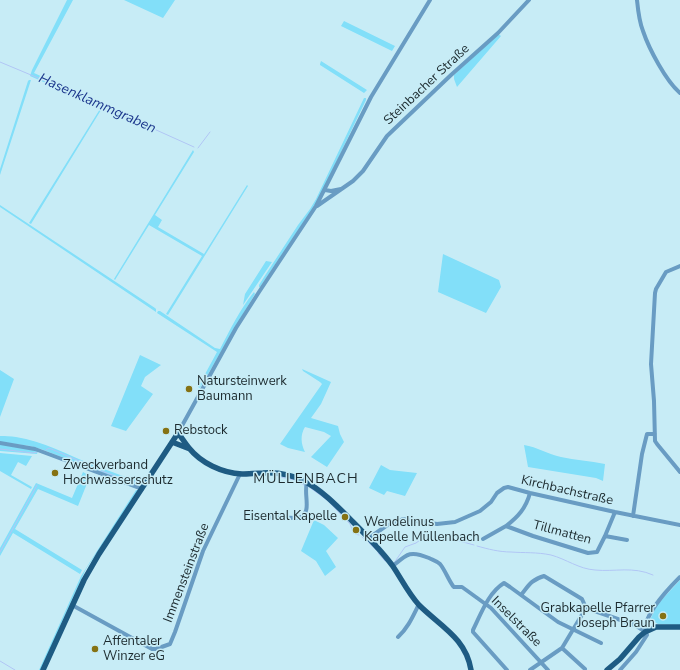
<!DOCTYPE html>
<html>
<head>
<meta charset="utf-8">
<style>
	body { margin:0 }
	canvas { display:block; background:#c7ecf6 }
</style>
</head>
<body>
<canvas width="680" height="670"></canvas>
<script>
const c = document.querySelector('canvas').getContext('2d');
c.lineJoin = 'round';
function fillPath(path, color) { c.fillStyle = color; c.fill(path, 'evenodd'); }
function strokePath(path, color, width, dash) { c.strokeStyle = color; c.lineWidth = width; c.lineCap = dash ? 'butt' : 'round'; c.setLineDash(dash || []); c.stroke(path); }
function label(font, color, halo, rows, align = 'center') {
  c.font = font + ' "Nunito Sans",sans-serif'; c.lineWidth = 3; c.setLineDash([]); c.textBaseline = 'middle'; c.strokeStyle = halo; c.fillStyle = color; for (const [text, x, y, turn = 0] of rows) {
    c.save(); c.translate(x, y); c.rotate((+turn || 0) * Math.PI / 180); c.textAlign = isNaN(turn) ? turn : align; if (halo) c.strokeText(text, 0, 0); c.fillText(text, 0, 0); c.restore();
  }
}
fillPath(new Path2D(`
	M67 0H73L34 73 103 104 100 107 30 76 32 70Z
	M124 0H175L163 18Z
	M344 21 395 46 392 51 341 26Z
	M498 34 501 36 457 87 454 79V75Z
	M321 61 367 90 364 93 320 65V64Z
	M29 80H31L0 175V169L28 81Z
	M364 98H366V100L317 202 260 287H259V285L264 277 298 225 310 209 316 199Z
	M100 109 101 110 31 224 29 223Z
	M193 150 194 152 155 215 162 220 158 227 204 254 247 185 248 186 168 315 166 314 202 256 149 225 115 280 114 279Z
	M0 205 155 308 156 309V312L0 207Z
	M443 254 499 280 501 287 486 313 438 292Z
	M266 261 272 262 243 305 245 294Z
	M254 292 255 294 234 329 200 388 198 387 217 352 157 313 158 311H160L215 348 220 349C230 330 240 309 254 292Z
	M140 355 161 365 145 377 141 386 153 394 126 431 111 426Z
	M302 369 331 382 321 404 311 418 338 426 340 434 344 442 327 467 311 457 331 436 324 432 305 427C300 435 301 444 305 452L288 448 280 444 322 384 320 382 303 371Z
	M0 370 14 379 0 417Z
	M0 436C5 436 11 436 16 437 43 441 68 455 93 465L92 468H90L41 449 30 446 0 442Z
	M0 444 38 451 37 454 0 451Z
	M524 445C537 447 548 454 561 457 575 460 590 461 605 464L603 481 596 478 528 467Z
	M0 453 32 456 26 466 18 462 11 475 32 487 31 489 0 471Z
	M381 465 390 470 417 473 405 496 387 491 384 495 369 488Z
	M96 466 131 479H144L139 484H131L95 470Z
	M83 472 90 476 78 506 38 489 15 529 82 570 80 574 13 533 0 556V548L36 483 72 498Z
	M136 490H138L86 569 64 617 41 670H39L81 576Z
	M314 520 324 525 338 538 326 551 336 567 325 576 316 561 301 551Z
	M680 580V625L658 624 650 620 657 605Z`), '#82dff9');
strokePath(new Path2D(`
	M0 62 74 93 194 147
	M198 148 210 132
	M0 449 33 453 37 452
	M46 450 49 448 91 466
	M96 469 129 481 133 482 138 481
	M276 476 294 480 306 486
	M309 487 327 500 350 524 353 532 355 534 359 535
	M362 537 367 541
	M369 543 376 550
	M477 546C488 549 499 552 511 552 524 553 537 552 551 555 566 559 579 569 595 570 615 572 633 566 653 575
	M0 552 37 485
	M378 553 385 561
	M394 563 405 547 416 543 427 535 434 537H441L446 539H452L474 545
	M0 661 15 670`), '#b1c6f5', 1);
strokePath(new Path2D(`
	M637 0C638 10 639 21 643 31 649 49 666 81 680 93
	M325 190 331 191 341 189
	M317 206 353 181 363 171 387 136 451 75 498 33 529 0
	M680 266 666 272 656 289 655 293 651 364 654 401 655 441 657 444 680 472
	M178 433 236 328 259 292 316 206 371 97 430 0
	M0 443 35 449 142 489
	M530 493C526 508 518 517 506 526L533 536 588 553 597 552 605 536 615 512
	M633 516 642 454 647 434H655
	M255 519 258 517 299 518C313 513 303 494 307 483
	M605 536 627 540
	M369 538 386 526 403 519 437 524 455 522 480 511 491 502 497 493 504 488 508 487 530 493 615 512 680 525
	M483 539 506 526
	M393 566C407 554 410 550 429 558 433 560 437 561 440 564 445 570 448 579 453 586L454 587H462L491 608 548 670
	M521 595C529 585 531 580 544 576L582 599 586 608 635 625 641 629 645 632
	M72 605 152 649H156L170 644 175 632 203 551 240 474
	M398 637C408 628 413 616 419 604
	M562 648 585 669
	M507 670 473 632V630C481 614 488 593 504 583L510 587 558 622 601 643
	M530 670 562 648 586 608
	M620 670 636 652 647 635C638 620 670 587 680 577`), '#699cc3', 4);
strokePath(new Path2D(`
	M172 442 190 449
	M43 670 84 580 99 554 178 433C182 438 185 443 189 448 201 463 222 473 242 474 249 474 256 473 263 473 277 472 292 475 304 481 322 490 339 508 353 522 367 536 380 549 392 565 401 578 408 593 419 605 440 626 466 638 471 670
	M607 670 620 659 639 637 645 632 656 627H680`), '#1e5b83', 5.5);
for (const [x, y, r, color] of [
	[189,389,4,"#857213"],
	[166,431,4,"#857213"],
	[55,473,4,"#857213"],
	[345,517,4,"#857213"],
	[356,530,4,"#857213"],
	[663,616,4,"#857213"],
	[95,649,4,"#857213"]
]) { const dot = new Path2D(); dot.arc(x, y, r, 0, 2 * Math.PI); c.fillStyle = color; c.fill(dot); strokePath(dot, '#c7ecf6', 1.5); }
label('13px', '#1c2a2e', '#c7ecf6', [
	["Steinbacher Straße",427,85,-43],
	["Kirchbachstraße",567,491,13],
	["Tillmatten",562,533,15],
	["Immensteinstraße",187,573,-69],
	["Inselstraße",516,622,45]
]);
label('13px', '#1c2a2e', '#c7ecf6', [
	["Natursteinwerk",197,382],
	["Baumann",197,397],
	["Rebstock",174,431],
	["Zweckverband",63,466],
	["Hochwasserschutz",63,481],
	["Eisental Kapelle",337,517,"right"],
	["Wendelinus",364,523],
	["Kapelle Müllenbach",364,538],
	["Grabkapelle Pfarrer",655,609,"right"],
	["Joseph Braun",655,624,"right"],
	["Affentaler",103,642],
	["Winzer eG",103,657]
], 'left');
label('italic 14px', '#1b368c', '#c7ecf6', [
	["Hasenklammgraben",97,104,24]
]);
c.letterSpacing = '1px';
label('14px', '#1c2a2e', '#c7ecf6', [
	["MÜLLENBACH",306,480]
]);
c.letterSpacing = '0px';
</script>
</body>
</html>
